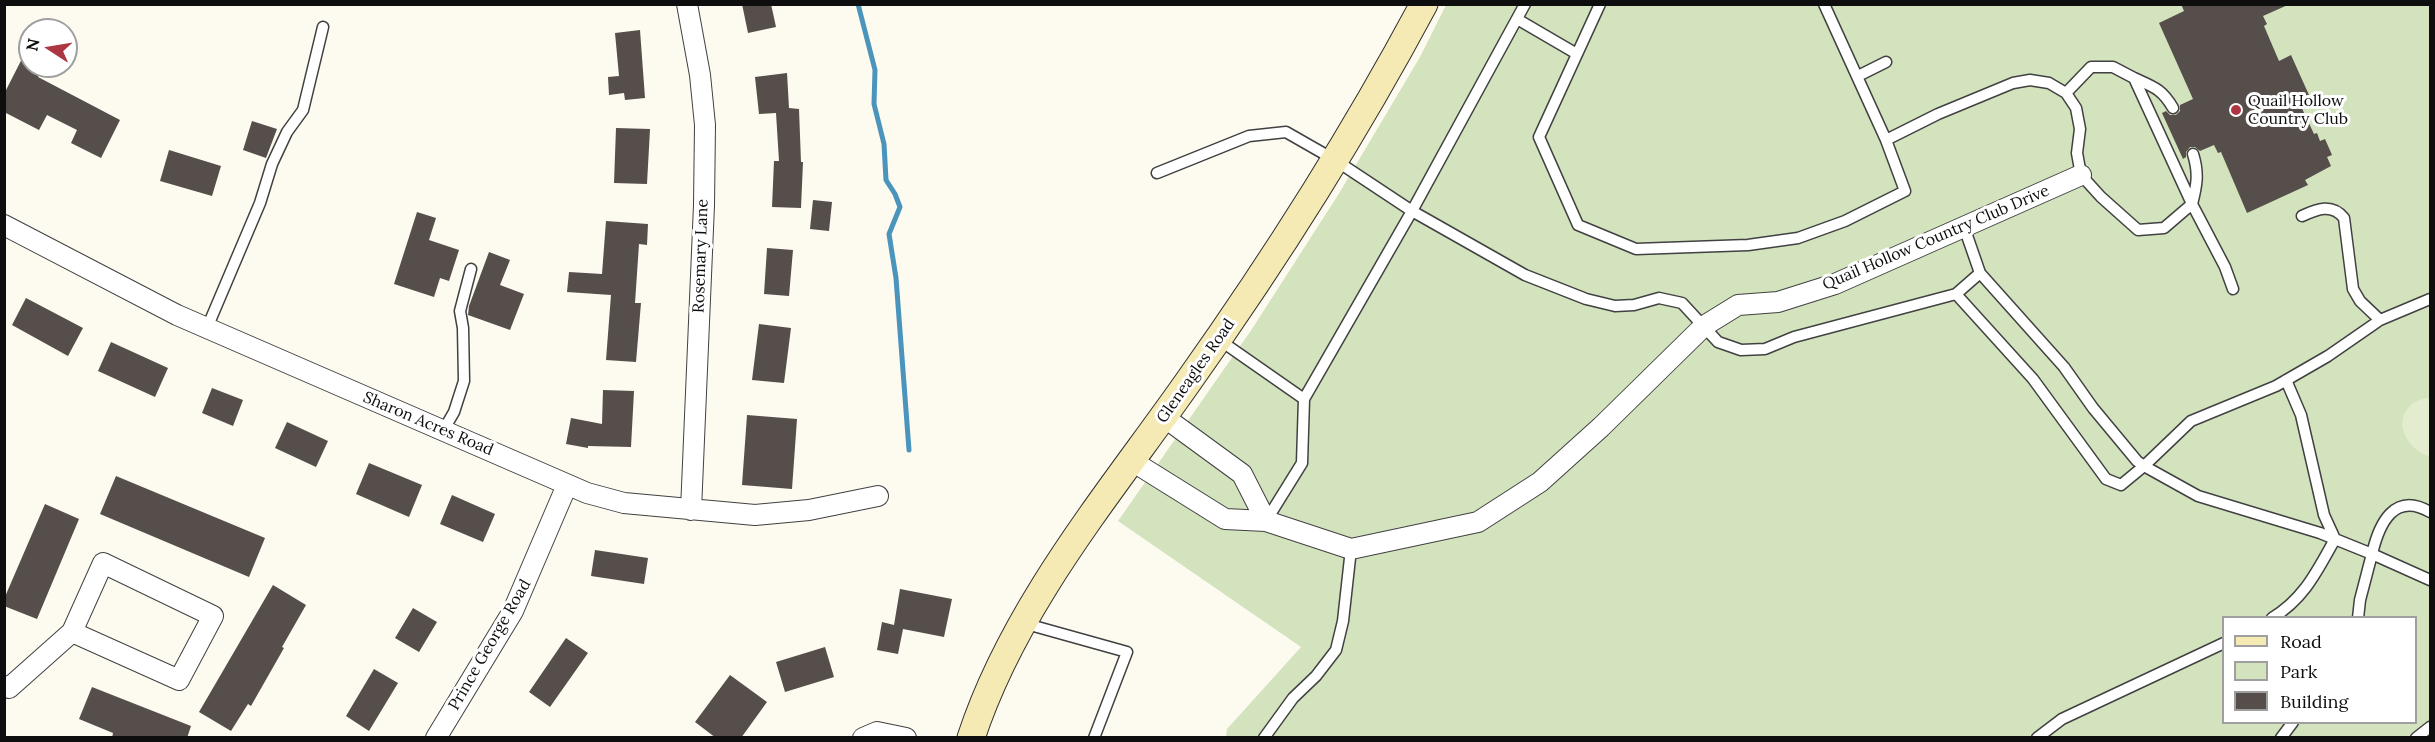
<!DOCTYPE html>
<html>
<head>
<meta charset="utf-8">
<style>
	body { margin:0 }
	#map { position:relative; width:2435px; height:742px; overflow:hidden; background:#fdfaf0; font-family:Lora,serif }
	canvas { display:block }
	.frame { position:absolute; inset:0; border:6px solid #0e0e0e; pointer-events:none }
	.legend { position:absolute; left:2222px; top:616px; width:195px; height:108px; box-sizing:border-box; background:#fff; border:2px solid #9f9f9f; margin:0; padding:8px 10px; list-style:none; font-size:18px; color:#0e0e0e }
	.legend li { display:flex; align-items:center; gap:12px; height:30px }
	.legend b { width:30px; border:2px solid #9f9f9f }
	.north { position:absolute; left:18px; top:18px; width:60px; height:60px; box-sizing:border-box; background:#fff; border:2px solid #9f9f9f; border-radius:50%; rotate:282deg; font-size:16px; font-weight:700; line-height:24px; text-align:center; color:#0e0e0e }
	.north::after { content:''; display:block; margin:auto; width:21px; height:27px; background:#ac3742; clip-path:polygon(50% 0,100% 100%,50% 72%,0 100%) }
</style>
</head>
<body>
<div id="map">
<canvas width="2435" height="742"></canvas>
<div class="frame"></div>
<ul class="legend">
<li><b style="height:8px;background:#f5eab3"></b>Road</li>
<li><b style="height:16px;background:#d3e3be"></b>Park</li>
<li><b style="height:16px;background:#554e4b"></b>Building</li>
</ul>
<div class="north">N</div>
</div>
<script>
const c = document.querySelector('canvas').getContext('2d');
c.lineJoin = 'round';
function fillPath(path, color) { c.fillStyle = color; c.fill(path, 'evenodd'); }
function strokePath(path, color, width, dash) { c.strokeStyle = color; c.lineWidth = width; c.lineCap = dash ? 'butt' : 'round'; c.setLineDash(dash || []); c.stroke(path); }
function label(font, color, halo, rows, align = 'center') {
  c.font = font + ' Lora,serif'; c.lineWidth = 6; c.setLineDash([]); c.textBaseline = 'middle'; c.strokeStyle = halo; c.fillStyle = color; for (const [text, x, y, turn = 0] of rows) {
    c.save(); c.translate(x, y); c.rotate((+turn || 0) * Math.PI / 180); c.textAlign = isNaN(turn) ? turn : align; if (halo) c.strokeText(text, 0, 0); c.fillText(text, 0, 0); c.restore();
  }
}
fillPath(new Path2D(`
	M1446 5H2430V737H1226L1227 729 1301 647 1118 521 1252 329 1338 195 1420 57ZM2224 618H2416V722H2224Z`), '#d3e3be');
fillPath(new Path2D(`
	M2425 398 2430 399V457C2423 454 2415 450 2410 443 2395 425 2403 403 2425 398Z`), '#e3ecce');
strokePath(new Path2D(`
	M858 4 875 70 874 104 884 144 886 180 895 194 900 207 889 234 896 278 909 450`), '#4b95bc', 5);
fillPath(new Path2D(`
	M742 4H771L776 27 748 33Z
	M2181 4H2290L2263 16 2267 24 2264 26 2279 61 2291 55 2309 95 2298 100 2314 134 2317 133 2320 141 2325 139 2332 155 2327 157 2331 166 2305 180 2308 185 2247 213 2221 152 2218 153 2214 145 2200 151 2195 147H2190L2186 152V157L2183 159 2162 113 2166 111 2170 115H2176L2180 111V105L2193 99 2159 23 2184 11Z
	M640 30 645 98 625 100 624 93 609 95 608 77 619 76 615 33Z
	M30 43V66H44L38 77 120 120 101 158 71 143 77 130 47 115 39 130 4 112V94Z
	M787 73 789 108 799 109 801 162H803L801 208 772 207 774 161H779L776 113 759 114 755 77Z
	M252 121 277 129 266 158 243 150Z
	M616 128 650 129 647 184 614 183Z
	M169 150 221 166 212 196 160 181Z
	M813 200 832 202 829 231 810 229Z
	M417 212 436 218 429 240 459 250 449 281 440 278 434 297 394 284Z
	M606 221 648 224 647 245 639 244 635 303H641L636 362 606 360 611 295 567 292 569 272 602 274Z
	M767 248 793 250 789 296 764 294Z
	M489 252 510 260 500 285 524 294 510 330 468 315 469 306Z
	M26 298 83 328 68 356 12 325Z
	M759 324 791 328 784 383 752 380Z
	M111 342 168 368 155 397 98 371Z
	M212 388 243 400 233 426 202 413Z
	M603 390 634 391 631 447 588 446V448L566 444 571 418 602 424Z
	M747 415 797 419 792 489 742 485Z
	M287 422 328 441 316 467 275 448Z
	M369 463 422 485 409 517 356 494Z
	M116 476 265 538 249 577 100 514Z
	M452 495 495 514 483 542 440 524Z
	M45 504 79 519 37 619 4 606V599Z
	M595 550 648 558 644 584 591 576Z
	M273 585 306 605 282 647 284 648 251 706 248 704 231 731 199 712Z
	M900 589 952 599 944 637 903 629 898 654 877 650 882 622 894 625Z
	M413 608 437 622 419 652 395 638Z
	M566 638 588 653 550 707 529 692Z
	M825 647 834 677 785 692 776 662Z
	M374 669 398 683 369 731 346 716Z
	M730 675 767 702 741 738H716L695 722Z
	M92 687 191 726 187 738H112L113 733 79 719Z`), '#554e4b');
const lane = new Path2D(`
	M1600 4 1539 137 1578 225 1636 249 1748 245 1798 238 1845 221 1905 191 1886 140 1938 114 2013 83 2030 80 2049 83 2066 93 2076 108 2080 129 2077 153 2081 175 2101 197 2138 230 2164 228 2192 204 2225 267 2233 289
	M1824 4 1886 140
	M1517 19 1577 54
	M1858 76 1886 62
	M2134 78C2154 87 2162 89 2173 108
	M2066 93 2091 67H2113L2134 78 2192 204
	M1157 173 1249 136 1286 132 1335 160 1412 211 1525 275 1586 299 1615 306 1634 305 1659 298 1682 303 1718 342 1741 350 1765 349 1794 337 1956 294 1980 273
	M2192 204C2197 185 2199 173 2193 154
	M2302 216C2317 209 2332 203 2344 218L2353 289 2360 301 2380 320
	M1956 294 2033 379 2106 479 2121 485 2144 466 2137 461 2093 408 2064 367 1980 273 1964 227
	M207 328 260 203 272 164 287 132 303 110 323 27
	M1218 339 1304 399
	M443 431 454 412 464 381 463 328 460 311 471 269
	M2430 512C2394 491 2379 524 2372 554L2430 580
	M1266 521 1302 463 1304 399 1412 211 1525 4
	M2272 618C2304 599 2317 571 2335 539L2324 515 2301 415 2286 380
	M2358 618 2360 600 2372 554 2320 533 2198 496 2144 466 2191 421 2276 386 2328 356 2380 320 2430 299
	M1023 623 1127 652 1094 738
	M1264 738 1293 698 1316 676 1336 650 1343 621 1351 549
	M2037 738 2062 719 2224 643
	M2281 738 2293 722
	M2416 738 2430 727`);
const street = new Path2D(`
	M687 4 700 75 705 125 704 205 691 510
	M4 225 177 315 587 493 624 503 755 515 809 510 878 496
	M1132 461 1225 519 1266 521 1242 474 1164 417
	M1266 521 1351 549 1478 522 1540 482 1601 427 1704 326 1738 305 1778 302 1835 284 2081 175
	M4 686 9 688 72 632 103 563 213 616 179 680 72 632
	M436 738 513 611 567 485
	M863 738 877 732 906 738`);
const secondary = new Path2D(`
	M971 738C1014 606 1110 493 1188 382 1274 261 1354 135 1424 4`);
strokePath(lane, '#414141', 13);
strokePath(street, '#414141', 22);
strokePath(secondary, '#303030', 29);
strokePath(lane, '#fff', 10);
strokePath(street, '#fff', 20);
strokePath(secondary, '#f5eab3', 27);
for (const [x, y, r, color] of [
	[2236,110,6,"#ac3742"]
]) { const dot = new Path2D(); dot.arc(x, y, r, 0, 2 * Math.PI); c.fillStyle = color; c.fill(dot); strokePath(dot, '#fff', 2); }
label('16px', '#0e0e0e', '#fff', [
	["Quail Hollow",2248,101],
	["Country Club",2248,119]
], 'left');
label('16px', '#0e0e0e', '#fff', [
	["Quail Hollow Country Club Drive",1936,238,-23],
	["Rosemary Lane",701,256,-88],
	["Gleneagles Road",1196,371,-55],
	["Sharon Acres Road",428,424,23],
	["Prince George Road",490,645,-60]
]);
</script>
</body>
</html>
